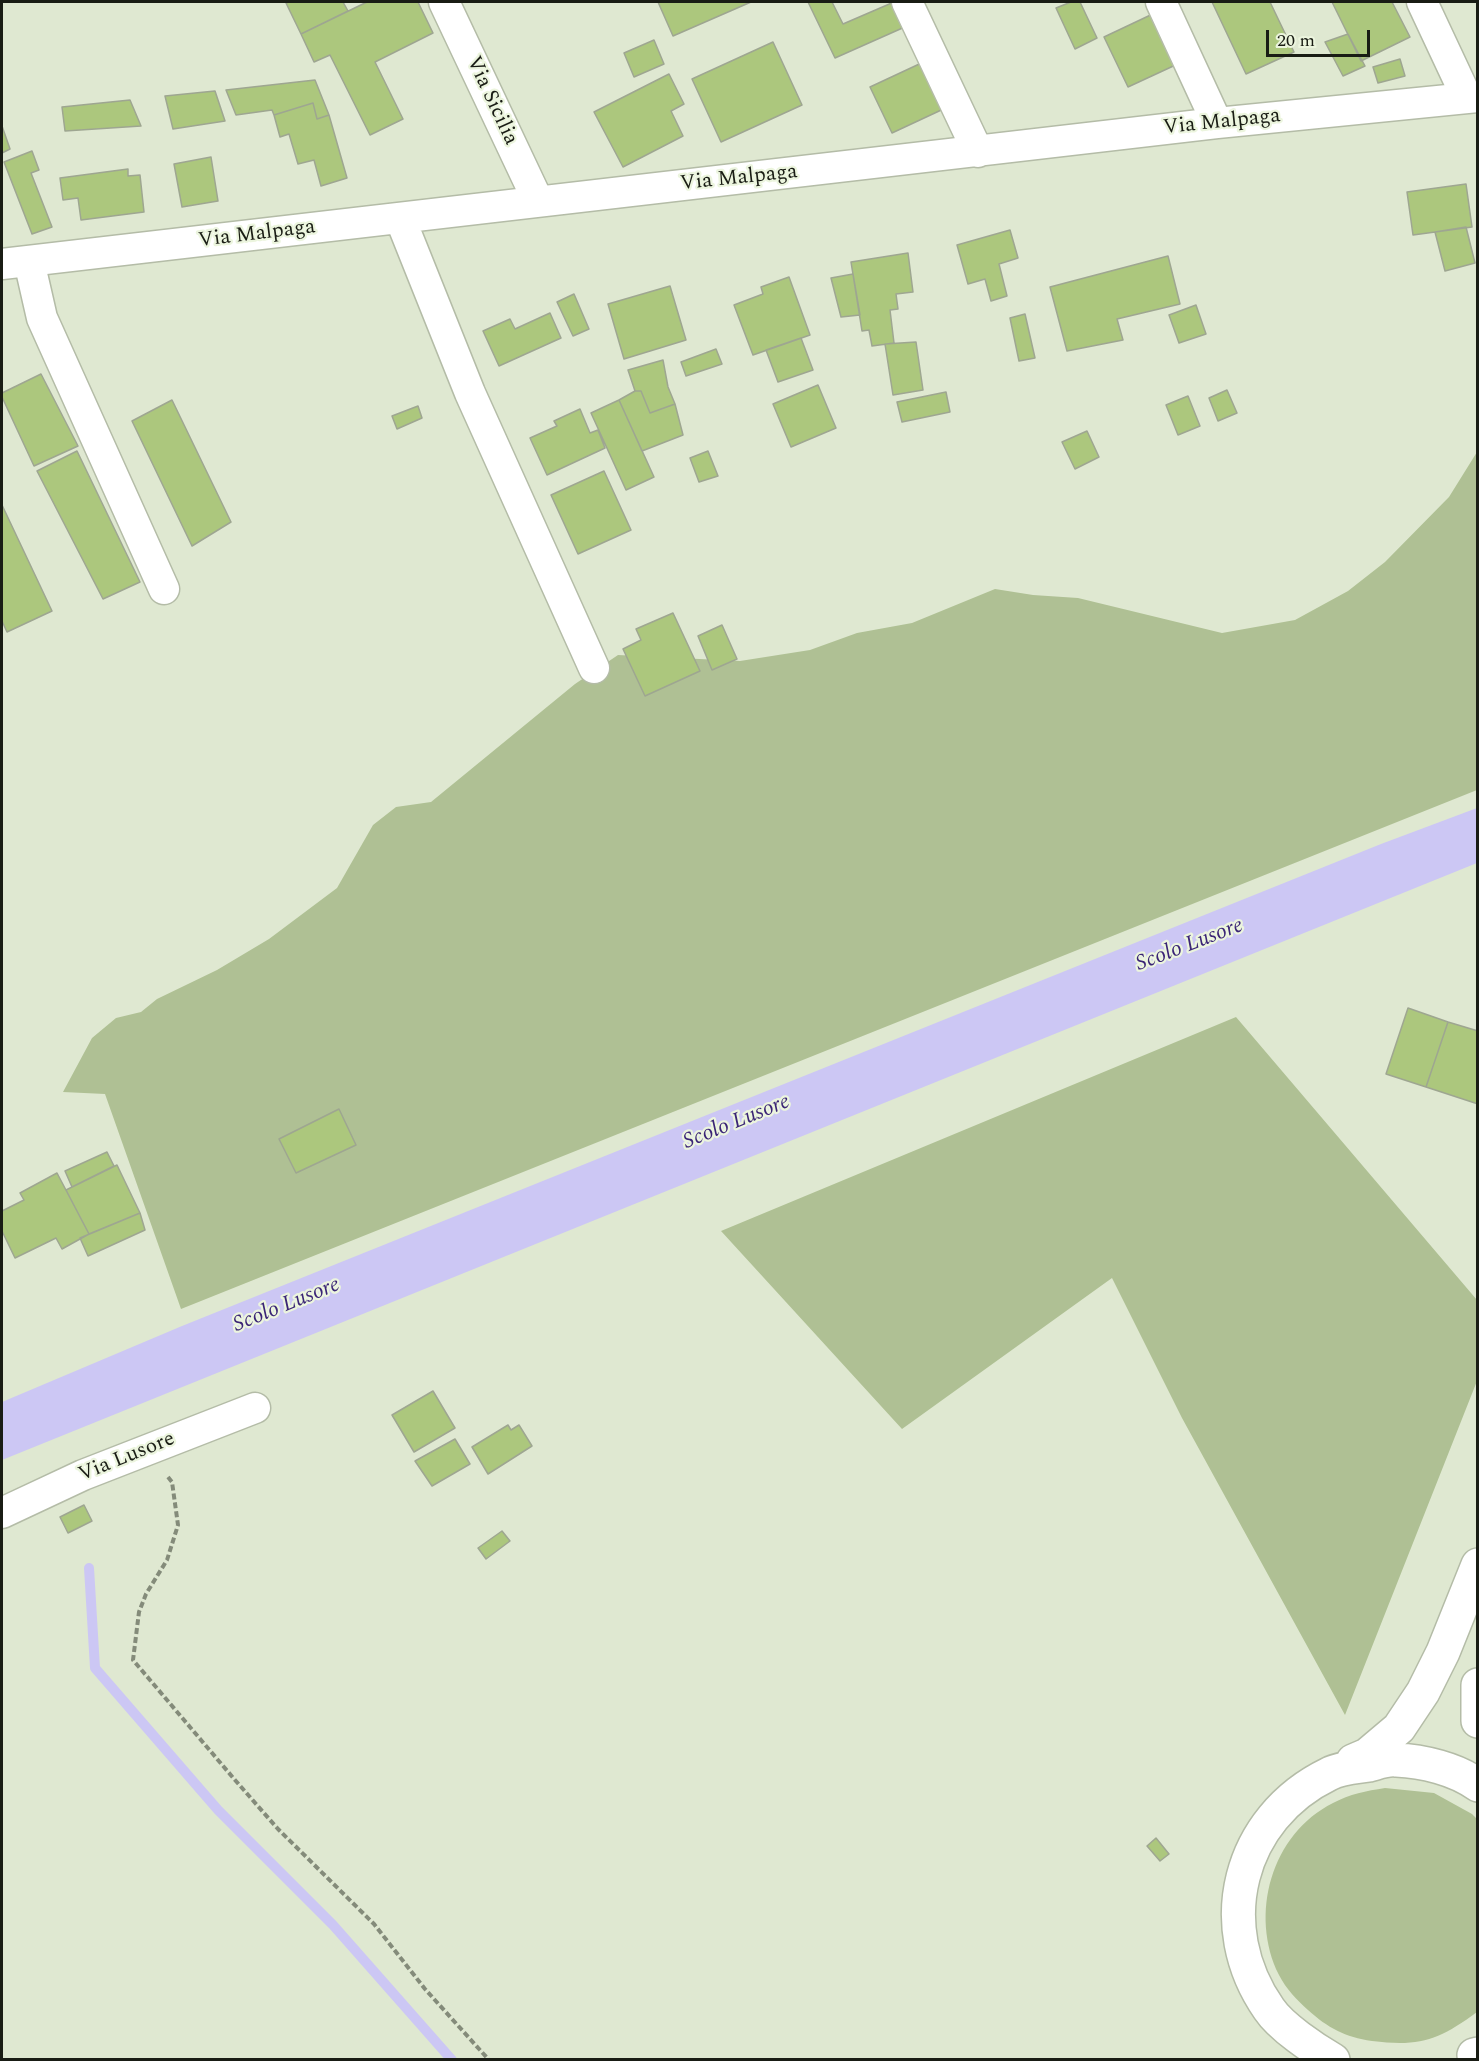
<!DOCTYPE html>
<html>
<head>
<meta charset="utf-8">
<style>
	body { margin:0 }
	#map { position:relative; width:1479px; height:2061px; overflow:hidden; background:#dfe8d1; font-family:Spectral,serif }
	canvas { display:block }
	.frame { position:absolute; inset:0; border:3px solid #191c14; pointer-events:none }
	.scale { position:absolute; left:1266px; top:30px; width:104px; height:27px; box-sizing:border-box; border:3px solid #191c14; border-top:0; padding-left:8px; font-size:18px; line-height:21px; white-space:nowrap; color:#191c14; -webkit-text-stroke:4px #ecf5de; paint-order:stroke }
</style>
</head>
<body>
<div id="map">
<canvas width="1479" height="2061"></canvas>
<div class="frame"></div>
<div class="scale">20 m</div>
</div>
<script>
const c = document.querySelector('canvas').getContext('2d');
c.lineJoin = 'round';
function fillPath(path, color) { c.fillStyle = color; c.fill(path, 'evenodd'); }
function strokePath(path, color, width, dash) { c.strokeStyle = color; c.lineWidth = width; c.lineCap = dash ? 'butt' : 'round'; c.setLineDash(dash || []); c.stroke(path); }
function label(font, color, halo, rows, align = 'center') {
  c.font = font + ' Spectral,serif'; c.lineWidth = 4.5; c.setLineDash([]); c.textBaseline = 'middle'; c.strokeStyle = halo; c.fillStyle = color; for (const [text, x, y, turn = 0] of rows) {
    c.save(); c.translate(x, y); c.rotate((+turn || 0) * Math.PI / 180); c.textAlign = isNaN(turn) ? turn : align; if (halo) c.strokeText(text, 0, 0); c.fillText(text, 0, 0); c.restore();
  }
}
fillPath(new Path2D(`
	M1477 452V790L181 1309 105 1094 63 1092 92 1038 116 1018 141 1012 157 999 217 970 269 939 337 888 373 825 396 807 431 802 575 684 618 655 740 661 810 650 857 633 912 623 995 589 1033 595 1078 598 1222 633 1295 620 1348 591 1385 562 1449 497Z
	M1236 1017 1477 1300V1381L1345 1715 1182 1418 1112 1278 902 1429 721 1231Z
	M1385 1788 1434 1793 1472 1814 1477 1819V2012C1439 2040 1420 2047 1372 2041 1345 2037 1328 2028 1308 2010 1297 2000 1286 1989 1279 1975 1249 1915 1271 1834 1333 1803 1350 1794 1366 1791 1385 1788Z`), '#afc094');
fillPath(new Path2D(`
	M1477 808V863L2 1460V1402L182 1326 1381 844Z`), '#ccc7f4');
strokePath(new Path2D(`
	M89 1568 95 1668 218 1810 333 1925 452 2060`), '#ccc7f4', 10);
const building = new Path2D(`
	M289 2H343L348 11 301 34 286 3Z
	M367 2H418L433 33 375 62 403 119 370 135 330 55 314 62 301 34Z
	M658 2H751L673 36Z
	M808 2H832L843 24 894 2 907 26 835 58Z
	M1071 2H1080L1097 38 1075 49 1056 8Z
	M1212 2H1270L1294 52 1246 74Z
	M1332 2H1392L1410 37 1361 61Z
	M1159 11 1182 62 1128 87 1104 37Z
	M1348 34 1365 66 1343 76 1325 42Z
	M654 40 664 64 634 77 624 53Z
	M773 42 802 105 721 142 692 79Z
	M930 59 952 105 892 133 870 87Z
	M1400 59 1405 76 1378 83 1373 67Z
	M669 74 684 104 671 111 683 136 623 167 594 112Z
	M315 80 329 115 317 119 313 103 274 115 272 110 236 115 226 90Z
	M215 91 225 121 173 129 165 96Z
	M130 100 141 126 65 131 62 107Z
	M313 103 317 119 329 115 347 178 321 186 314 160 298 164 289 134 280 137 274 115Z
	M2 126 10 149 2 153Z
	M32 151 39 170 31 173 52 227 32 234 4 162Z
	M211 157 218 201 182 207 174 164Z
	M128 169V176L140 175 144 212 81 220 78 198 63 200 60 178Z
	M1466 184 1472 227 1413 235 1407 192Z
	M1466 227 1475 263 1445 271 1435 232Z
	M1010 230 1018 258 999 264 1007 296 991 301 985 279 968 284 957 245Z
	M908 253 913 292 896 294 898 309 890 310 894 343 872 346 869 330 862 331 851 262Z
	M1168 256 1180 304 1117 319 1123 340 1067 351 1050 287Z
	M853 274 860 315 841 317 831 278Z
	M789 277 810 335 753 355 734 305 763 294 761 287Z
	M670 286 686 340 624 359 608 304Z
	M574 294 589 329 573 336 557 302Z
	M1196 305 1206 334 1179 343 1169 315Z
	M550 313 561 338 499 366 483 331 510 319 515 329Z
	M1025 314 1035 358 1019 361 1010 318Z
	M801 338 813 370 778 382 766 350Z
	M916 342 923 390 893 395 885 344Z
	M716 349 722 364 686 376 681 362Z
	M663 360 668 387 675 404 650 413 641 391H635L628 370Z
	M41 374 78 446 34 466 2 397V393Z
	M818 385 836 428 791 447 773 404Z
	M1227 390 1237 413 1218 421 1209 398Z
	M635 391H641L650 413 675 404 683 435 642 451 619 400Z
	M946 392 950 412 902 422 897 402Z
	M1188 396 1200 426 1178 435 1166 405Z
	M172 400 231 522 192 546 132 421Z
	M619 400 654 477 626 490 591 413Z
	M418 406 422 418 397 429 392 416Z
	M580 409 590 433 598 430 605 448 547 475 530 438 557 426 554 421Z
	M1087 431 1099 457 1075 469 1062 442Z
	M77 451 140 582 103 599 37 471Z
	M708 451 718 476 699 482 690 458Z
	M604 471 631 530 578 554 551 495Z
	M2 505 52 611 7 632 2 621Z
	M673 613 700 671 645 696 623 649 641 640 636 629Z
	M722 625 737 659 712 670 698 636Z
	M1408 1008 1448 1022 1426 1087 1386 1074Z
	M1448 1022 1478 1031V1104L1426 1087Z
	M339 1109 356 1145 296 1173 279 1139Z
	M107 1152 114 1166 72 1187 65 1171Z
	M117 1165 140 1213 89 1234 66 1190Z
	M57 1173 89 1234 62 1249 56 1238 15 1258 2 1231V1211L24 1200 20 1193Z
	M140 1213 145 1230 88 1256 80 1238Z
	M433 1391 455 1428 414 1452 392 1415Z
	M508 1425 511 1430 519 1425 532 1446 488 1474 472 1447Z
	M455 1439 470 1464 432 1486 415 1461Z
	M84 1505 92 1521 68 1533 60 1517Z
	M502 1531 510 1541 486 1559 478 1548Z
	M1156 1838 1169 1854 1160 1861 1147 1846Z`);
fillPath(building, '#acc77d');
strokePath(building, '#9ea691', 1.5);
const street = new Path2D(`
	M444 2 538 201
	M907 2 978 152
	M1161 2 1217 123
	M1422 2 1467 98
	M400 218 470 393 594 668
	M29 261 42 318 164 589
	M2 264 1217 123 1478 97
	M2 1513 83 1475 255 1408`);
const secondary = new Path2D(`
	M1478 1685V1721
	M1353 1761 1367 1755 1399 1728 1423 1692 1443 1652 1478 1565
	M1333 2060C1314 2049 1281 2027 1269 2009 1211 1926 1238 1818 1329 1774 1340 1768 1357 1767 1369 1765 1377 1763 1387 1759 1396 1760 1423 1761 1456 1769 1478 1785`);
const highway = new Path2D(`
	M1474 2055 1478 2054`);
strokePath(street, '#b4bca7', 33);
strokePath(secondary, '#b4bca7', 36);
strokePath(highway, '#b4bca7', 36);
strokePath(new Path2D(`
	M168 1477 172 1482 178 1525 167 1560 146 1594 139 1612 133 1660 235 1780 278 1829 374 1924 425 1989 489 2060`), '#848b7a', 4, [6, 3]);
strokePath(street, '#fff', 30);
strokePath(secondary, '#fff', 33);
strokePath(highway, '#fff', 33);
label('21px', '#191c14', '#ecf5de', [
	["Via Sicilia",491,101,65],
	["Via Malpaga",1222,123,-6],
	["Via Malpaga",739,179,-6],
	["Via Malpaga",257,235,-7],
	["Via Lusore",127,1458,-22]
]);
label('italic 22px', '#3a2476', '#ecf5de', [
	["Scolo Lusore",1190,946,-21],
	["Scolo Lusore",737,1123,-22],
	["Scolo Lusore",287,1306,-22]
]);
</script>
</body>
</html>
